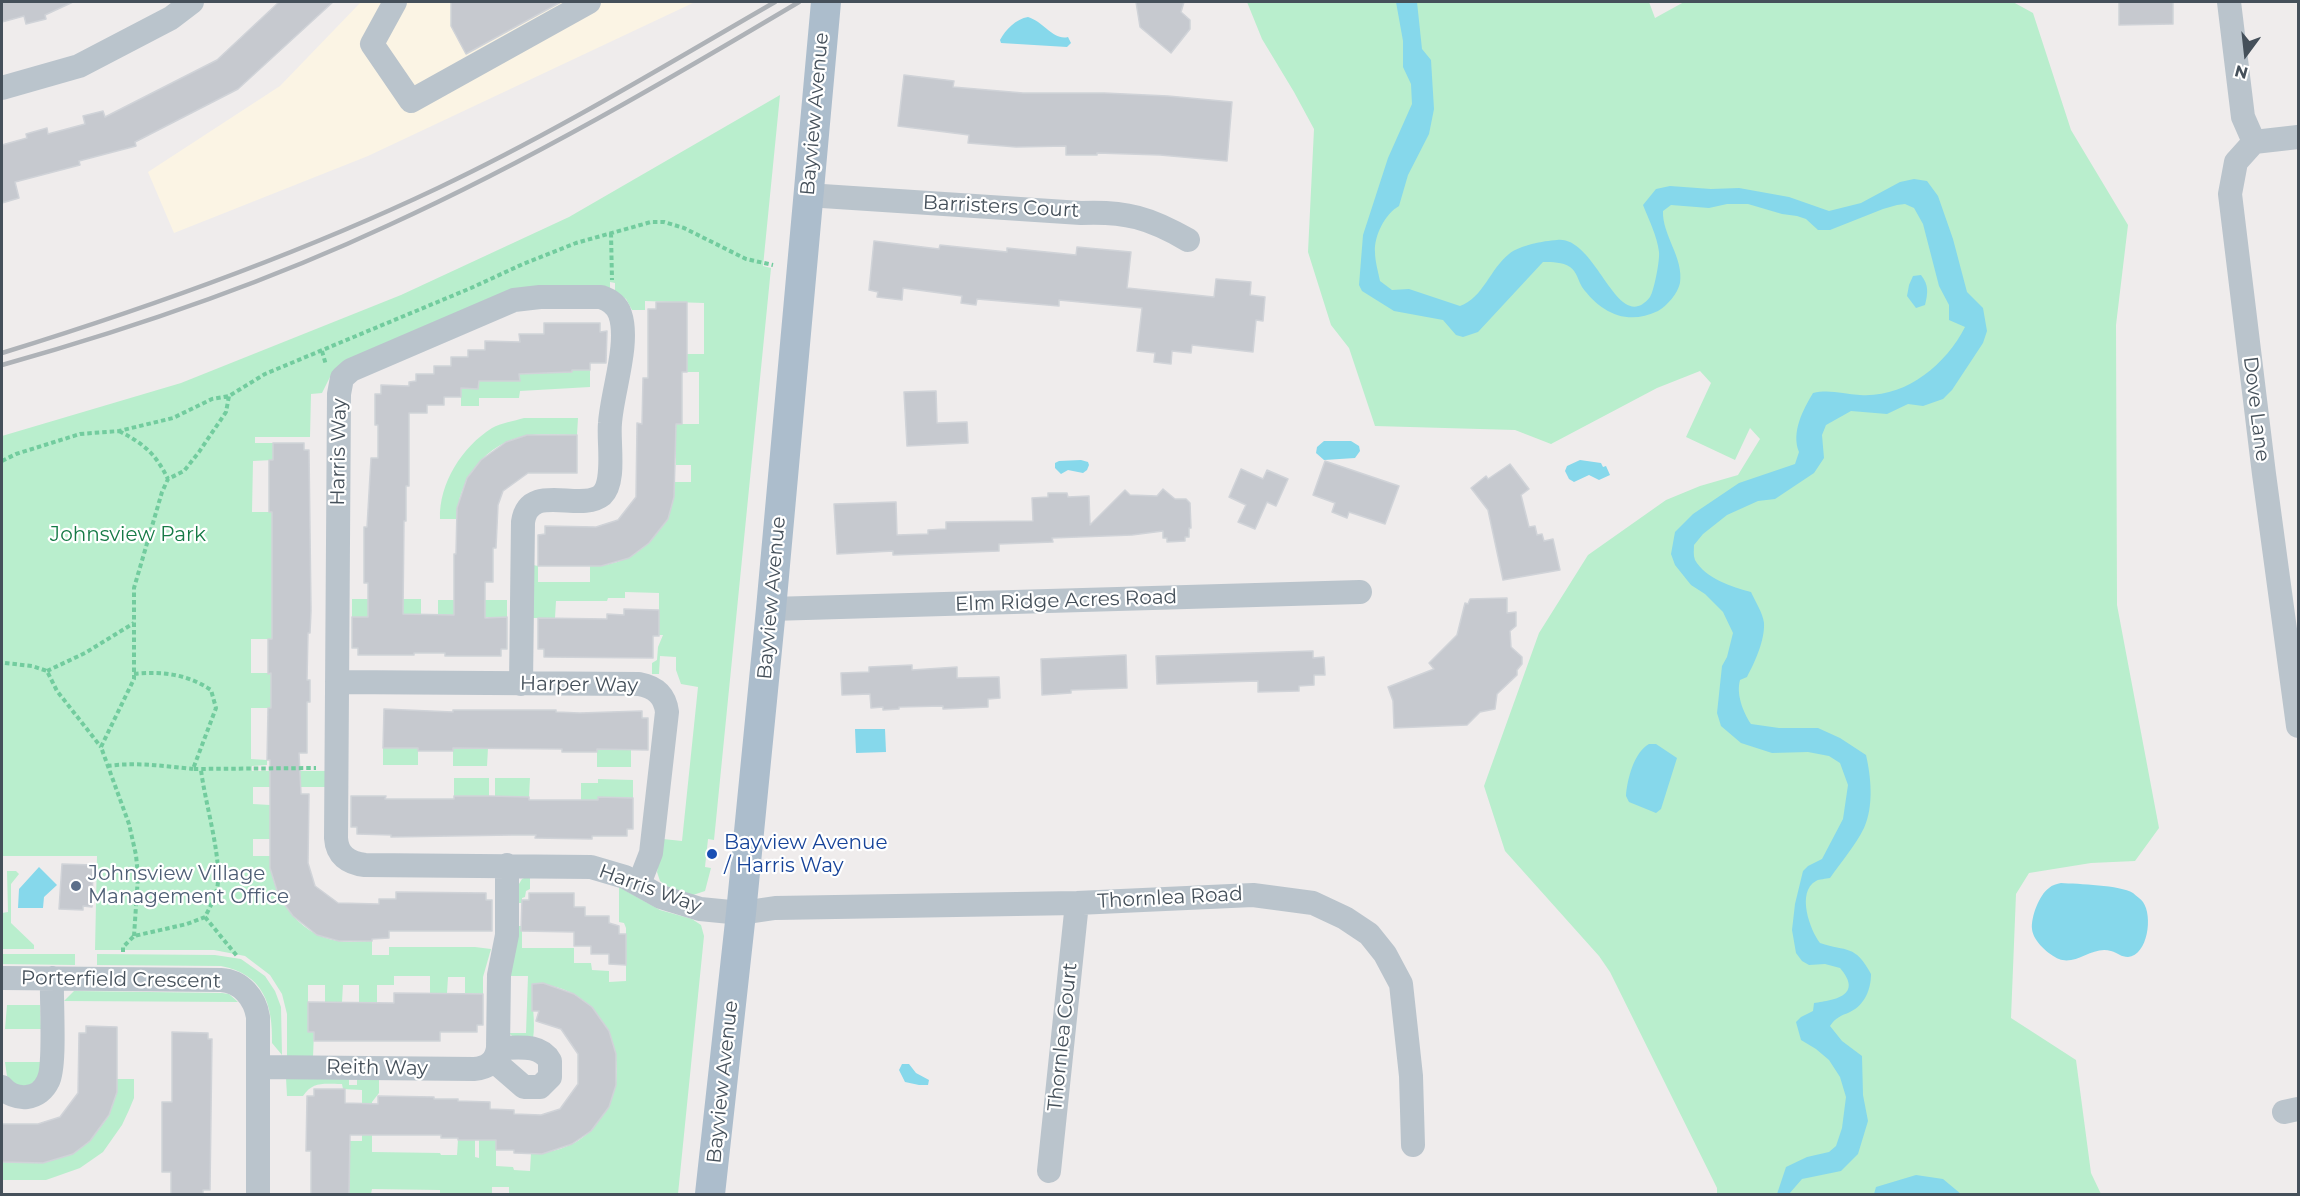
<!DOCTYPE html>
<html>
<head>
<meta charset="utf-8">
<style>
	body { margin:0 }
	#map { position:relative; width:2300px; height:1196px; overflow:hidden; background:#efecec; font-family:Montserrat,sans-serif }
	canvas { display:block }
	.frame { position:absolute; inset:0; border:3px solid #45505a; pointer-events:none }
	.north { position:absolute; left:2216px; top:24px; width:60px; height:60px; -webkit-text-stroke:4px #fff; paint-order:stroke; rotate:195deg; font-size:16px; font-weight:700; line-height:24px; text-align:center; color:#45505a }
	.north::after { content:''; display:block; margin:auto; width:21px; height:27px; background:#45505a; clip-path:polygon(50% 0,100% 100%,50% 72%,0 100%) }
</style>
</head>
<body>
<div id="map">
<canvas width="2300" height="1196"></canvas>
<div class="frame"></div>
<div class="north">N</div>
</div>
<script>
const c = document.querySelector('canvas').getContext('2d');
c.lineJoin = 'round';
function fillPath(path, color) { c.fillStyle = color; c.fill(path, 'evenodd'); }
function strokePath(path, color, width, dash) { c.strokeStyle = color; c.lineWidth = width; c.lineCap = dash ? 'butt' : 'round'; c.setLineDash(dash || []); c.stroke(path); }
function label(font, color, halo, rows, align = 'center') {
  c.font = font + ' Montserrat,sans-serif'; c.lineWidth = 4.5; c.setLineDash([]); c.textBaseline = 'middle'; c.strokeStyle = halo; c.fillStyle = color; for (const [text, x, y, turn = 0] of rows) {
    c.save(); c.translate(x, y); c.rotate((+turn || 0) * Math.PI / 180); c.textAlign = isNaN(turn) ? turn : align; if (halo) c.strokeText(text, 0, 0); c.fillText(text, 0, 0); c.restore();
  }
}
fillPath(new Path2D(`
	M361 2H695L368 156 174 233 148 172 280 86Z`), '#fbf4e4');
fillPath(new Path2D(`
	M1247 2H1649L1655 18 1684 2H2013L2033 13 2071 130 2128 225 2116 325 2117 605 2159 828 2135 861 2091 863 2029 873 2016 894 2011 1018 2076 1060 2091 1173 2101 1194H1717V1188L1610 972 1599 956 1505 851 1484 786 1539 633 1588 555 1666 500 1700 486 1738 475 1760 439 1750 428 1735 460 1686 437 1711 383 1700 371 1657 388 1551 444 1515 430 1375 426 1349 348 1331 325 1308 252 1314 129 1294 92 1262 39Z
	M780 95 763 266 771 268 714 840 708 839 705 867 711 868 705 891 693 895 670 888 660 881 657 872 663 839 682 841 698 687 681 684 676 670V657L660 656 659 674H652V663L657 660 658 647 663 635H659V593L625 592V598H608L607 601H556L555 618H532L533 565 538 566V582H590V566C638 567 673 528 674 482H691V465H676V424H699V372H687V354H704V303L645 301V310H632L626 299 615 292V283L610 282V288L586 286 332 373 322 393 311 394 310 437H255V443H273V460L253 461 252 512H272V639H251V673H271V708H251V759L267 760V765L252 766V771H328L327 787H253V804L270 805V839H253V856H270C270 895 298 935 338 941 349 943 361 941 372 941V955H389V947H475L491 949 483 977V994L465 993V977H448L447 993H430V976H394V985H377V1003L359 1002V985H343L342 1002H325V985H308V1032H314L313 1057H287V1014L282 994 270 975 245 956 214 950H95L97 856H2V436L181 383 401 295 569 217Z
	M572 370H590V387L520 391 519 398H479V406H461V388L478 389 479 381 519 380V374L572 372Z
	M524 418H578L577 435C560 435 543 433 526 436 487 442 457 480 457 519H440C439 483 462 447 492 428 501 423 514 421 524 418Z
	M352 599H421V617H352Z
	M438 600H507V617H438Z
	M383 748H418V765H383Z
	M453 748H488L487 766H453Z
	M597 749 631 750V767H597Z
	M454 778H489V796H454Z
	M495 778H530L529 797H495Z
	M598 779 633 780V798L599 797 598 800H581V783H598Z
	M7 871H16L19 874 11 884V923L34 945V949H2V913L8 912Z
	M530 875V889L526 891 525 897 522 898V903H519V926H522V948H574V963H591L592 970 609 971V982L626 981V928L624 923 619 922V887L660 910 692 919 701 925 704 936 678 1194H509V1187H492V1194H440V1190L372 1189 371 1194 344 1193 345 1141H362V1090L343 1089 342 1084C324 1084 313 1081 303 1096H287L286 1078H349V1085H357V1078L379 1079V1093L372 1102V1152L440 1153 441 1155H457L458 1140H475V1157L479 1158V1140H496V1166L513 1167 514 1170 530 1171 531 1153C551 1154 576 1146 590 1131 597 1124 601 1112 606 1103 609 1097 615 1090 616 1083 623 1032 586 983 533 984 531 1004 536 1020 533 1039L514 1037 508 1033H526L528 976H510L519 884 522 879Z
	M2 954H75V965L2 964Z
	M97 954 215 955 241 959 265 976 275 991 281 1007 282 1055 272 1043C273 1004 263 974 221 966L97 965Z
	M74 991 222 993 229 994 238 1002 64 1001Z
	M7 1005H40L41 1029H5Z
	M5 1062H41L39 1077 29 1086H16L7 1076Z
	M116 1079H134V1098L129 1110 122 1125 103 1152 80 1168 46 1180H2V1162L44 1163 90 1141 109 1116 116 1094Z`), '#b9eecd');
fillPath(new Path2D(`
	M1396 2H1417L1422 49 1431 60 1434 109 1429 134 1408 175 1399 206C1385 214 1374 236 1375 252 1375 261 1378 271 1380 281L1392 290 1409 289 1460 306C1483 298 1490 269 1509 254 1520 245 1543 241 1557 240 1597 235 1617 338 1650 297 1654 291 1660 260 1659 252 1657 236 1649 220 1643 205L1656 189 1670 186 1711 189 1739 188 1789 197 1829 211 1861 203 1900 182 1914 179 1927 181 1938 196 1953 239 1967 292 1983 308 1987 331 1983 343 1952 390 1943 399 1923 406 1908 404 1887 414 1851 411 1826 425 1822 435 1824 458 1814 473 1775 499 1758 501 1727 515 1703 534 1694 545C1694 550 1693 555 1695 560 1705 578 1732 587 1751 592 1755 601 1763 613 1764 623 1765 640 1755 662 1747 677L1740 680C1736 694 1743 712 1751 724L1779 728H1818L1840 738 1866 755C1871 777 1874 806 1864 828 1855 846 1841 862 1830 878 1826 879 1819 879 1816 881 1796 892 1810 930 1820 943 1847 952 1855 944 1871 974 1871 989 1865 1005 1850 1012 1841 1016 1836 1017 1830 1026L1842 1041 1862 1056 1863 1095 1868 1121 1858 1154 1841 1171 1802 1179 1789 1194H1777L1786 1167 1807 1157 1829 1152 1836 1146 1842 1128 1846 1097 1840 1077 1829 1060 1816 1049 1801 1040 1796 1022 1801 1017 1813 1011 1814 1003C1836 1000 1863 995 1840 968L1825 964 1809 965 1802 961 1796 953 1792 930 1795 904 1803 871 1808 866 1822 859 1843 819 1848 785 1840 763 1829 756 1808 752 1772 753 1741 743 1721 726 1717 713 1722 666 1727 657 1733 633 1723 612 1705 594 1691 585 1675 565 1671 554 1675 532 1693 514 1739 483 1795 464 1799 452C1791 432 1803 410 1813 393 1829 389 1844 394 1860 395 1905 398 1945 366 1965 327L1949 320V305L1939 286 1923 224 1914 208 1905 204 1897 205 1883 209 1830 230H1818L1806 219 1797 216 1782 214 1748 204H1727L1709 208 1671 205 1663 211C1662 235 1684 258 1680 283 1678 293 1667 306 1658 311 1627 326 1601 313 1582 287 1578 280 1577 272 1570 267 1562 262 1553 262 1543 262L1478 332 1463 337 1456 335 1443 320 1394 311 1362 291 1359 285 1363 235 1388 158 1412 104 1411 84 1403 67V41Z
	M1028 17C1044 22 1054 41 1068 37L1071 43 1067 47 1001 43 1000 40C1006 29 1016 19 1028 17Z
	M1921 275C1929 285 1928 293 1925 305L1916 308 1907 296 1909 285 1913 276Z
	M1324 441H1351L1359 446 1360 451 1355 458 1324 460 1316 453 1317 447Z
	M1081 460 1088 462 1089 465 1087 470 1083 473 1068 470 1061 474 1055 468V463L1059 461Z
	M1580 460 1601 463 1603 467 1606 466 1610 475 1599 480 1589 475 1574 482 1569 479 1565 471 1567 466Z
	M855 729H885L886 752 856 753Z
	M1649 744H1656L1677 758 1661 809 1656 813 1629 802 1626 796C1627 780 1634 752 1649 744Z
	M39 867 57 885 44 897 43 908H18L19 889Z
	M2061 883C2078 884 2120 885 2133 893 2136 896 2141 899 2143 902 2153 916 2148 955 2128 957 2121 957 2118 953 2111 951 2093 945 2076 966 2059 959 2049 955 2033 941 2032 929 2031 917 2039 895 2049 888 2052 885 2057 884 2061 883Z
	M902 1064H909L916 1073 929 1080 928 1085H919L905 1082 899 1070Z
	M1916 1175 1943 1179 1961 1194H1874L1876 1187Z`), '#86d8eb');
const building = new Path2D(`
	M2 2H73L45 15 46 19 26 24 24 16 2 22Z
	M279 2H333L238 89 135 142 136 146 79 161 80 165 15 182 19 198 2 203V145L27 138 26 134 47 128 48 134 85 124 83 116 103 111 105 117 217 60Z
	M451 2H561L466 54 451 26Z
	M1136 2H1184L1181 12 1190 20V29L1171 53 1140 27Z
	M2119 2H2173V24L2119 25Z
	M904 75 954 81 953 87 1023 93H1104L1168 96 1232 102 1227 161 1160 155 1097 153V155H1066V146L1016 147 968 143 969 135 898 126Z
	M874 241 939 249 940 245 1007 252V248L1076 255 1077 247 1131 252 1127 288 1214 297 1216 279 1251 282 1250 295 1265 297 1263 321 1256 320 1253 352 1192 345 1191 353 1172 351 1171 364 1154 362 1155 353 1137 351 1142 308 1059 300V306L977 299 976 305 961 303 962 296 903 288 902 300 877 297 878 292 869 290Z
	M656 302H687V372H682V424H676L674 497 668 519 649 543 629 558 601 566H538V535L545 534V526L596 527 618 520 636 497 637 423 642 424 643 378H648V309H656Z
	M544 323H600V332L607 331 606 363H590V370H572V372L519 374 520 381H479L478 389 461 388V397H444V405H427V413H409V486H406V521H404L403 614 454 615V554H456L457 508 467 478 481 460 506 442 527 435H577V473H528L503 491 498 505 496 548H493V582H485V618L507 617V649H501V656H445V653H414V655H358V648H352V617H368V583H364V527H367L371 458H378V425H375V394H381V385L409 386V382L416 381V374H434V366H451V357H468V350H485V341L520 342 519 334H544Z
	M936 391 937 423 967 422 968 443 907 446 904 392Z
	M273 443H304V450H309L311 611 310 633H308L307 680H310V702H307V753H299L301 794H309L308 863 315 886 338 903 379 904V899H396V892L486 893V900H492V931H389V938L372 939V941H339L317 935 293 916 279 897 270 868V760H267L268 708H271V673L268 674V639H272V512H269V460H273Z
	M1325 461 1399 486 1385 524 1349 512 1347 518 1332 512 1335 503 1313 495Z
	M1510 464 1529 489 1521 495 1529 527 1535 526 1537 535 1542 534 1544 541 1553 539 1560 570 1503 580 1488 510 1471 488 1486 476 1488 479Z
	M1241 469 1263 479 1267 470 1288 479 1276 506 1267 502 1255 529 1238 522 1246 505 1229 497Z
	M1163 489 1175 499H1186L1190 503 1191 528H1189V537H1185V541L1167 542V538H1163V531L1132 535 1052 538 1053 542 999 544V551L893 555V551L837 554 834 504 896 502 897 535 928 534V530L946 529V522L1033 521 1032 498 1048 497V493H1067L1068 497 1089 496 1090 525 1125 490 1130 495 1157 496Z
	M1507 598V613L1516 612V626L1510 631 1511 647 1522 657V664L1517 670V675L1497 694 1495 709 1480 712 1467 725 1394 728 1393 701 1388 687 1434 669 1429 663 1457 635 1465 603 1468 604 1470 599Z
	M624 609 659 610V636H653V658L544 657V649H538V618L607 619V614L624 615Z
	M1313 651V658L1324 657 1325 675H1314V685L1299 686V691L1258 692V681L1157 684 1156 656Z
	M1126 655 1127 688 1071 690V693L1042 695 1041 659Z
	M912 665V670L957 667V678L999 677 1000 698 988 699V707L943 709V706L899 707V709L883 710V707L871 708 870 694 842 695 841 673 869 672V667Z
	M384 709 453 712V710H556V712L580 713 642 711V718H648V750L597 749V752H562V749L453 748V751H418V748H383Z
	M351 796H386L385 799H454V796H489L529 797V800H598V797L633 798V829H627V836H592V839L535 838 536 835H512L391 837V835L357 834V827H351Z
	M62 864 93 865 92 907 83 906V910L59 909Z
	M529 893H574V907H585V916H609V923L619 926V934H626V965L609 964V954H591V946H574V932L521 931 522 900H529Z
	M543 983 574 994 592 1007 609 1031 616 1054V1085L609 1107 591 1131 572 1144 542 1154 514 1153V1150H496V1140H458V1138H441V1135H350L349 1194H311V1151H306L307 1096H314V1089H345V1103L378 1104V1096L434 1097V1099H458V1101L490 1102V1109L514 1110V1114L541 1115 560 1109 578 1084V1054L561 1029 536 1021 539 1011H532V984Z
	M394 993 483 994V1025H477V1032H440V1041H314V1032H308V1002L394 1003Z
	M86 1026 117 1027V1092L109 1115 90 1141 73 1154 43 1163 2 1162V1124H38L60 1117 78 1093 79 1033H86Z
	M172 1032 208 1033V1039H212L210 1190H203V1194H171V1172H162V1102H172Z`);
fillPath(building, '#c6c9cf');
strokePath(building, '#d0d3d8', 1.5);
strokePath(new Path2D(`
	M611 233 612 280
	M322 351 326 365
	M119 431C144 444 155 453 168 479
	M2 461 16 454 80 434 119 431 173 418 212 399 229 396 265 374 471 288 523 264 576 243 651 222H664L684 228 746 259 773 265
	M5 663 32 666 47 671 57 691 101 747
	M47 671 85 653 134 623
	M134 674C162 671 187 674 211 690L216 708 193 769 316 768
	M107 766C137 762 164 766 193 769
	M205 917 237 956
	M134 936 138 876 136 855 129 824 101 747 134 679V588L162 492 168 479 184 471 199 452 226 412 229 396
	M123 952V947L134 936 187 924 205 917C211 905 217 895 218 882 220 851 205 802 201 770`), '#72cc9e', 4, [4.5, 3]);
strokePath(new Path2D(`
	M395 2 372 44 411 101 589 2
	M2229 2 2243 117 2254 142
	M2 88 79 66 171 18 192 2
	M2298 137 2254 142 2236 162 2230 194 2264 474 2298 726
	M807 195 1081 213C1126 211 1150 218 1188 240
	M771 609 1360 592
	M337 682 639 684C655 687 665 695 667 712L651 853 639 884
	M521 684 523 522C529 481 580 513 602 495 616 482 608 442 610 423 612 392 630 343 620 314 617 305 610 300 601 297H540L514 300 351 370 342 378 339 394 336 838C337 855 348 863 365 865L591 867 625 877 661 897 700 909 741 913 775 908 1077 903 1253 895 1313 903 1345 918 1369 934 1385 954 1401 984 1411 1076 1413 1145
	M2 978 221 980C241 981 255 998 258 1017V1194
	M494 1061 524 1087H540L550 1077V1061C540 1043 517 1048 498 1048
	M259 1067 474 1069C488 1068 496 1061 498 1048L499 975 507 935V865
	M2 1087C8 1094 17 1098 27 1097 36 1096 44 1090 48 1081 56 1066 51 999 52 978
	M2284 1112 2298 1109
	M1049 1171 1077 903`), '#bac4cc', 24);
strokePath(new Path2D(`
	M710 1194 741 913 771 609 826 2`), '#acbdcc', 30);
strokePath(new Path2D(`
	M2 353C151 307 297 255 438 188 554 133 664 66 775 2
	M2 365C134 328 265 283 389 225 531 160 666 81 799 2`), '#aeb2b7', 4.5);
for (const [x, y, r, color] of [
	[712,854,6,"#1a4fb4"],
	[76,886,6,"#5c6f8a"]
]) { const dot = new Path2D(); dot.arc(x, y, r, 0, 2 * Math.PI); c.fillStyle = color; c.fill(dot); strokePath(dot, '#fff', 2); }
label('20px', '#45505a', '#fff', [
	["Bayview Avenue",815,114,-85],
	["Barristers Court",1001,207,3],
	["Dove Lane",2256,409,83],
	["Harris Way",339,452,-89],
	["Bayview Avenue",772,598,-85],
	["Elm Ridge Acres Road",1066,601,-2],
	["Harper Way",579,685,1],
	["Harris Way",650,889,20],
	["Thornlea Road",1170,898,-3],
	["Porterfield Crescent",121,980,1],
	["Thornlea Court",1063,1037,-84],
	["Reith Way",377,1068,1],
	["Bayview Avenue",723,1082,-84]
]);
label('20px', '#167a46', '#fff', [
	["Johnsview Park",128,535]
]);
label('20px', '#164399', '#fff', [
	["Bayview Avenue",724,843],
	["/ Harris Way",724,866]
], 'left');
label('20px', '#4e5e75', '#fff', [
	["Johnsview Village",88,874],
	["Management Office",88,897]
], 'left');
</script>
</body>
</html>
